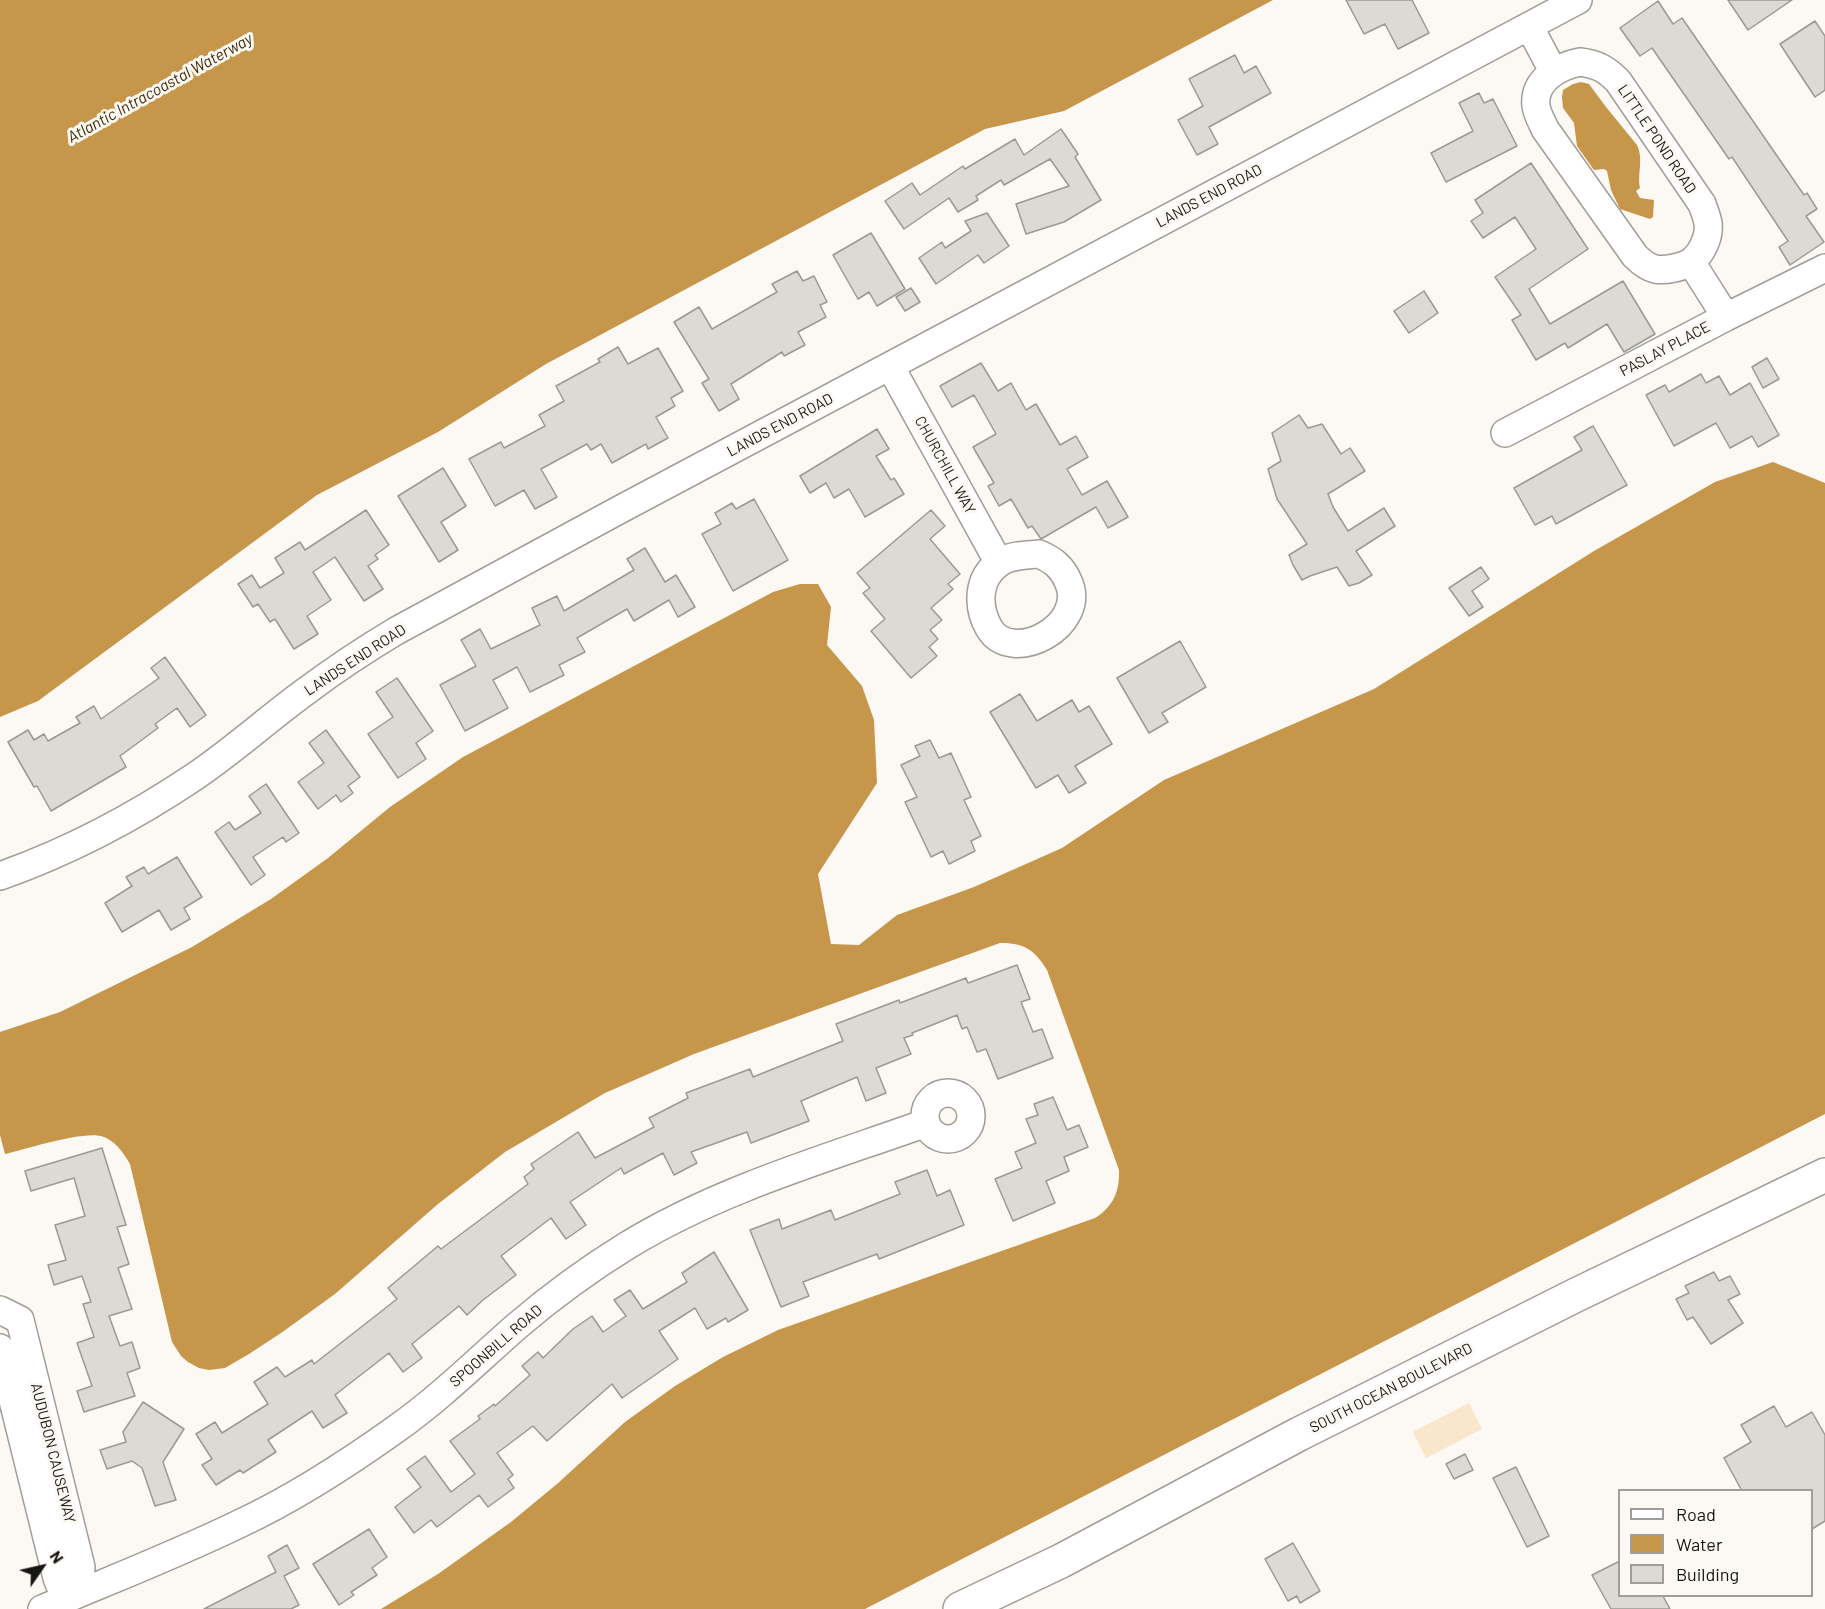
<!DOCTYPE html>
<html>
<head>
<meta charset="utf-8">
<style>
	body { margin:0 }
	#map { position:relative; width:1825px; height:1609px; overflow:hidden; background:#fcf8f3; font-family:Barlow,sans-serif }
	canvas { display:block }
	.legend { position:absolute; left:1618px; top:1489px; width:195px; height:108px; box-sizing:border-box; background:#fcf8f3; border:2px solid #a09e9a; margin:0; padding:8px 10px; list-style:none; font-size:18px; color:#171614 }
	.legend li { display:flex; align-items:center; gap:12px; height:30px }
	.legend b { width:30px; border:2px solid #a09e9a }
	.north { position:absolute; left:12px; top:1537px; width:60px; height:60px; -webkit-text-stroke:4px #fcf8f3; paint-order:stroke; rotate:56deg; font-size:16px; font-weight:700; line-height:24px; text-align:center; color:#171614 }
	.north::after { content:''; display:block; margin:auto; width:21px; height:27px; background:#171614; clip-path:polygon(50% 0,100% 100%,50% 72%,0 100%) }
</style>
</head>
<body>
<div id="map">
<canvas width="1825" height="1609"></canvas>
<ul class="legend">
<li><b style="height:8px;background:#fff"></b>Road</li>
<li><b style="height:16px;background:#c6964a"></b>Water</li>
<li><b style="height:16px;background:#dddad5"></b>Building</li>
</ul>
<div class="north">N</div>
</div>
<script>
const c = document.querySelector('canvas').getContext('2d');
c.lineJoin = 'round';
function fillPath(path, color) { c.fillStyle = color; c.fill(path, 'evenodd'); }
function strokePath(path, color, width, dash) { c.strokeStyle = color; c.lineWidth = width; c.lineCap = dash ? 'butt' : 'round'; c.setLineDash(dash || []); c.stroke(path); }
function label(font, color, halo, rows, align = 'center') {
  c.font = font + ' Barlow,sans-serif'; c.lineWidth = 6; c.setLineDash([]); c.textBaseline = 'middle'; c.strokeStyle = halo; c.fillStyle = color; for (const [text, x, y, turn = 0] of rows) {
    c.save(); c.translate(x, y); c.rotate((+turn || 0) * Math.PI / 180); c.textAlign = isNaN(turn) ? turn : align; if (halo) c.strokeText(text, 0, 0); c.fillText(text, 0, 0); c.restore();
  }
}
fillPath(new Path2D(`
	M1469 1403 1482 1429 1426 1458 1413 1432Z`), '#f9e6cb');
fillPath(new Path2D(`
	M0 0H1273L1064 111 985 129 546 364 438 432 317 495 38 701 0 717Z
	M1581 82 1589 84 1606 107 1637 145C1644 160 1637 173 1640 188L1636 191 1640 198 1654 200 1653 217 1650 219 1620 209 1611 190 1607 171 1604 169 1594 170 1577 146 1574 123 1563 108 1562 97 1563 90 1573 84Z
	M1773 462 1825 483V1114L865 1609H381L438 1574 511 1522 557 1484 625 1422 675 1386 723 1357 778 1330 1095 1218C1113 1207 1120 1191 1119 1170L1047 970C1034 949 1024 943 1000 943L694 1054 605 1093 505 1152 438 1204 335 1294 281 1333 249 1354 225 1368 209 1370 199 1368 188 1362 181 1356 172 1342 130 1164C123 1152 115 1140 101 1136 82 1131 26 1149 5 1154L0 1135V1032L60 1012 192 947 271 899 328 858 390 807 463 757 773 592 800 584H818L831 607 827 645 862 686 874 720 877 783 818 874 831 944 859 945 897 915 974 887 1062 848 1164 780 1374 689 1594 551 1715 482Z`), '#c6964a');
const building = new Path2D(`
	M1346 0H1412L1429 33 1398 49 1385 24 1364 34Z
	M1728 0H1792L1748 30Z
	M1658 1 1673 24 1682 18 1804 195 1807 193 1817 209 1806 216 1824 242 1790 265 1779 247 1788 241 1732 157 1729 159 1652 48 1640 56 1620 28Z
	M1815 21 1825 36V90L1815 97 1780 44Z
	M1235 55 1244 73 1256 66 1271 93 1209 127 1218 144 1197 155 1178 120 1203 106 1189 79Z
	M1479 93 1484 103 1493 99 1517 146 1446 182 1431 153 1473 131 1459 103Z
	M1061 129 1078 154 1075 157 1101 200 1064 222 1026 234 1016 204 1069 186 1050 159 1004 185 1001 180 976 196 978 200 958 212 949 198 904 229 885 201 912 183 920 195 963 166 965 169 1015 139 1024 155Z
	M1531 163 1588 249 1529 289 1550 324 1623 281 1655 334 1624 352 1607 324 1568 348 1565 343 1536 360 1512 320 1521 315 1495 277 1536 249 1515 217 1483 238 1471 221 1483 213 1475 200Z
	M987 213 1009 246 984 263 978 255 936 284 919 258 942 242 945 248 971 231 965 221Z
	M871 233 905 289 877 306 869 292 858 299 833 255Z
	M797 271 803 281 814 276 827 302 820 305 826 317 798 332 805 345 784 356 782 352 731 384 739 399 719 411 702 383 709 379 674 322 699 307 712 329 777 292 772 284Z
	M911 288 920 302 905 311 896 297Z
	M1424 291 1438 313 1409 333 1394 311Z
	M618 347 628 364 658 348 683 391 671 398 675 406 656 417 668 438 648 449 646 444 612 463 601 444 591 450 587 444 541 469 557 497 535 509 524 490 495 506 469 459 501 442 504 448 545 426 539 415 564 401 556 386 600 362 598 359Z
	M1767 358 1779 379 1763 388 1752 367Z
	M981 363 998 391 1011 383 1026 410 1036 404 1060 445 1076 436 1088 457 1067 469 1082 495 1107 481 1128 517 1108 528 1096 507 1041 539 1032 526 1028 528 1011 499 999 506 988 486 994 483 973 447 996 434 974 395 952 407 940 386Z
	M1701 374 1706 383 1719 376 1730 395 1750 383 1779 435 1758 447 1752 436 1730 448 1716 423 1674 446 1646 395 1665 385 1669 392Z
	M1299 415 1308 428 1322 424 1341 454 1350 448 1365 471 1328 494 1333 507 1348 531 1384 508 1395 526 1356 551 1372 575 1359 583 1349 586 1337 567 1310 576 1302 580 1293 565 1289 555 1307 544 1277 499 1268 469 1281 461 1272 433Z
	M1593 426 1627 485 1556 524 1552 516 1535 525 1514 488 1582 450 1574 437Z
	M877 429 889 449 876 456 891 480 894 478 904 494 865 517 849 489 834 498 826 483 810 493 800 476Z
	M443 468 466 506 441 522 458 550 439 562 398 496Z
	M754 499 788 560 733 591 702 534 721 524 715 513 732 503 736 509Z
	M366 510 389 545 375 555 378 559 368 566 383 589 364 601 335 557 313 572 331 600 307 616 318 634 294 649 275 619 270 622 258 604 253 607 238 584 252 575 260 588 284 573 275 558 300 542 305 550Z
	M931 510 945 526 930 539 960 574 948 584 953 589 931 608 942 620 930 630 938 639 929 647 937 656 911 678 871 631 885 619 863 593 870 588 857 573Z
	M645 548 665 582 676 575 695 607 678 617 669 600 634 621 627 609 577 638 585 652 559 665 564 675 530 692 517 667 493 680 508 708 465 731 440 685 476 666 461 640 480 629 491 649 540 625 532 608 557 596 564 611 634 570 627 559Z
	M1481 567 1489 579 1472 591 1483 607 1469 616 1449 588Z
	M1180 641 1206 687 1162 713 1168 722 1149 733 1117 678Z
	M165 657 206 715 190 727 177 708 155 724 158 728 120 756 126 767 51 811 37 786 34 787 8 742 28 730 34 740 44 734 48 741 80 723 76 717 94 706 101 719 159 678 151 668Z
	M397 678 433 731 416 743 426 759 398 778 368 734 393 717 376 692Z
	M1020 694 1037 721 1072 700 1079 712 1089 706 1112 744 1075 766 1086 783 1069 793 1058 775 1036 788 990 712Z
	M326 730 360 777 348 786 353 793 341 802 336 795 318 809 298 782 324 763 309 743Z
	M930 740 939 758 951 753 971 797 964 800 981 836 971 841 975 851 949 864 943 851 931 857 905 802 917 797 901 765 920 756 915 746Z
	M266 784 299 833 286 842 283 837 253 857 265 875 251 885 215 832 229 822 235 830 261 813 249 796Z
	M177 857 202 897 184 908 190 919 171 930 159 910 122 932 105 903 132 886 126 877 144 867 148 874Z
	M1017 965 1030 999 1021 1002 1033 1032 1042 1029 1053 1058 998 1079 986 1049 977 1052 967 1027 962 1029 957 1015 912 1033 913 1035 904 1038 911 1054 876 1068 886 1093 866 1101 857 1077 801 1101 809 1121 751 1143 747 1132 691 1152 697 1163 674 1175 663 1153 624 1174 621 1168 570 1202 586 1225 566 1239 551 1218 501 1256 516 1275 483 1300 467 1315 459 1306 412 1344 422 1358 403 1372 389 1353 335 1395 347 1413 323 1428 312 1411 268 1440 276 1452 243 1473 240 1470 216 1485 202 1465 212 1459 196 1434 215 1422 222 1433 268 1404 254 1382 277 1367 285 1377 312 1360 314 1364 397 1299 388 1288 438 1246 441 1249 528 1184 524 1177 534 1169 531 1164 578 1132 595 1158 654 1127 649 1118 688 1098 686 1093 750 1069 753 1077 843 1041 836 1024 899 1000 900 1003 966 978 968 983Z
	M1053 1097 1067 1130 1079 1125 1088 1147 1064 1157 1069 1171 1046 1181 1055 1203 1013 1221 995 1179 1022 1168 1015 1152 1036 1143 1026 1119 1038 1115 1034 1104Z
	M102 1148 126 1225 117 1227 129 1264 118 1268 132 1309 109 1316 120 1346 132 1342 140 1368 127 1373 135 1396 84 1412 77 1391 92 1386 77 1343 94 1337 83 1304 91 1302 82 1276 54 1285 48 1265 66 1260 55 1225 85 1216 74 1178 31 1191 25 1171Z
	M927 1170 937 1196 950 1190 964 1225 879 1259 877 1254 803 1282 809 1296 781 1307 750 1230 779 1219 782 1229 831 1210 835 1220 900 1194 895 1182Z
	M714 1252 748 1310 728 1322 726 1318 707 1329 695 1308 659 1331 678 1359 622 1398 612 1384 547 1441 533 1426 497 1453 513 1475 508 1479 514 1488 488 1507 479 1495 437 1527 431 1520 414 1533 395 1507 421 1487 407 1469 425 1456 451 1492 475 1474 450 1441 480 1419 478 1416 494 1404 495 1406 530 1375 522 1366 538 1352 543 1358 573 1329 592 1316 603 1332 626 1316 614 1300 630 1290 643 1309 687 1282 682 1273Z
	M1714 1272 1719 1281 1730 1276 1740 1294 1728 1300 1743 1323 1711 1344 1693 1317 1687 1320 1676 1299 1689 1293 1685 1286Z
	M143 1402 184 1429 163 1462 176 1500 155 1506 142 1468 132 1461 107 1469 100 1450 126 1442 123 1432Z
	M1774 1406 1786 1427 1812 1412 1825 1435V1521L1812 1529V1491H1742L1724 1458 1751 1442 1741 1425Z
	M1465 1454 1473 1470 1454 1479 1446 1464Z
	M1516 1467 1549 1536 1527 1547 1493 1478Z
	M369 1529 387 1557 372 1568 377 1575 351 1592 354 1595 339 1605 313 1564Z
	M1293 1543 1320 1591 1300 1603 1297 1596 1288 1601 1265 1559Z
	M287 1545 299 1568 284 1576 299 1605 291 1609H204L276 1572 268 1556Z
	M1620 1561V1596H1663L1670 1609H1611L1592 1575Z`);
fillPath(building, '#dddad5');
strokePath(building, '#9c9994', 1.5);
const minor = new Path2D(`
	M1529 26 1553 71
	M1580 62C1597 64 1606 69 1618 81L1702 204C1704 210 1707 217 1708 223 1710 236 1702 253 1692 261 1685 267 1664 271 1655 269 1647 267 1641 262 1635 256L1545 129C1542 122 1537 114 1536 106 1533 80 1559 66 1580 62Z
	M1691 262 1726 317
	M890 366 999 563
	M1505 433 1726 317 1825 268
	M1039 554C1053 560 1062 567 1068 581 1089 625 1012 667 989 628 977 607 977 578 999 563 1010 555 1026 555 1039 554Z
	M0 876C68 852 133 818 194 777 234 750 270 717 309 689 337 668 366 649 396 631L619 510 1578 0
	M925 1116a23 23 0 1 1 46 0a23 23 0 1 1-46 0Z
	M0 1310 20 1320 81 1567 79 1593
	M0 1348 57 1578 61 1588 79 1593
	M42 1609C108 1581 175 1555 239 1524 295 1498 347 1464 396 1429 440 1398 477 1361 517 1326 552 1296 589 1269 628 1245 720 1189 825 1159 926 1123`);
const major = new Path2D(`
	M960 1609 1061 1561 1299 1434 1367 1400 1576 1295 1825 1175`);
strokePath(minor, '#a19e99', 30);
strokePath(major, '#a19e99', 36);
strokePath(minor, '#fff', 27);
strokePath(major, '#fff', 33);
label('15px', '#171614', '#fcf8f3', [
	["LITTLE POND ROAD",1657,139,56],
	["LANDS END ROAD",1209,196,-28],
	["PASLAY PLACE",1665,349,-28],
	["LANDS END ROAD",780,425,-28],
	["CHURCHILL WAY",945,465,61],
	["LANDS END ROAD",355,660,-33],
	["SPOONBILL ROAD",496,1346,-41],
	["SOUTH OCEAN BOULEVARD",1391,1388,-27],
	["AUDUBON CAUSEWAY",53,1453,76]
]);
label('italic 16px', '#402c09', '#fcf8f3', [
	["Atlantic Intracoastal Waterway",160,88,-29]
]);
</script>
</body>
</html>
